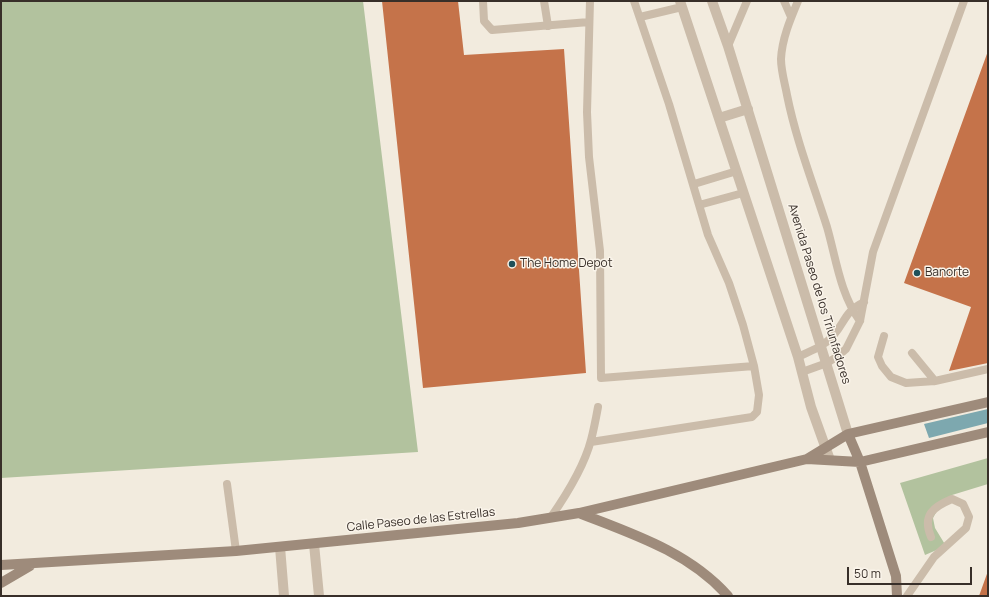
<!DOCTYPE html>
<html>
<head>
<meta charset="utf-8">
<style>
	body { margin:0 }
	#map { position:relative; width:989px; height:597px; overflow:hidden; background:#f2ebde; font-family:Manrope,sans-serif }
	canvas { display:block }
	.frame { position:absolute; inset:0; border:2px solid #382f29; pointer-events:none }
	.scale { position:absolute; left:847px; top:567px; width:125px; height:18px; box-sizing:border-box; border:2px solid #382f29; border-top:0; padding-left:5px; font-size:12px; line-height:14px; white-space:nowrap; color:#382f29; -webkit-text-stroke:3px #faf4ea; paint-order:stroke }
</style>
</head>
<body>
<div id="map">
<canvas width="989" height="597"></canvas>
<div class="frame"></div>
<div class="scale">50 m</div>
</div>
<script>
const c = document.querySelector('canvas').getContext('2d');
c.lineJoin = 'round';
function fillPath(path, color) { c.fillStyle = color; c.fill(path, 'evenodd'); }
function strokePath(path, color, width, dash) { c.strokeStyle = color; c.lineWidth = width; c.lineCap = dash ? 'butt' : 'round'; c.setLineDash(dash || []); c.stroke(path); }
function label(font, color, halo, rows, align = 'center') {
  c.font = font + ' Manrope,sans-serif'; c.lineWidth = 3; c.setLineDash([]); c.textBaseline = 'middle'; c.strokeStyle = halo; c.fillStyle = color; for (const [text, x, y, turn = 0] of rows) {
    c.save(); c.translate(x, y); c.rotate((+turn || 0) * Math.PI / 180); c.textAlign = isNaN(turn) ? turn : align; if (halo) c.strokeText(text, 0, 0); c.fillText(text, 0, 0); c.restore();
  }
}
fillPath(new Path2D(`
	M1 1H363L418 452 1 478Z
	M988 458V484L952 495 938 509 933 518 935 528 946 546 925 555 900 483Z`), '#b2c29e');
fillPath(new Path2D(`
	M988 409V423L929 438 924 424Z`), '#7da8af');
fillPath(new Path2D(`
	M382 1H458L464 55 564 49 586 373 423 388Z
	M988 51V363L949 371 971 307 904 283Z
	M988 571V596H979Z`), '#c5734a');
strokePath(new Path2D(`
	M483 1 484 21 492 30 589 22
	M544 1 548 26
	M590 1 587 112 589 157 600 251 601 378 754 366
	M784 1 791 17
	M798 1C790 20 782 39 781 59 781 71 785 84 787 95 796 140 813 183 827 227 836 258 840 294 860 321
	M640 17 682 7
	M728 46 747 1
	M694 184 737 171
	M699 205 743 193
	M884 336 878 357 882 366 891 377 906 383 935 381 988 369
	M912 353 935 381
	M798 357C810 351 823 347 833 336 846 321 844 312 864 302
	M802 372 827 363 838 356 846 349 860 321 873 252 964 1
	M591 442 752 417 757 412 759 395 754 366 743 325 729 283 708 235 669 104 634 1
	M227 484 236 551
	M551 517C567 494 584 467 591 440 594 429 596 418 598 407
	M907 596 934 557 966 528 969 517 963 504 952 499C933 507 922 515 931 537`), '#cbbcaa', 8);
strokePath(new Path2D(`
	M680 1 798 357 811 407 830 460
	M712 1 728 46 848 434
	M719 118 748 109
	M314 544 319 596
	M280 547 284 596`), '#cbbcaa', 10);
strokePath(new Path2D(`
	M848 434 860 462 896 576 897 596
	M807 459 848 434 988 402
	M579 513C633 534 689 552 728 596
	M1 565 236 551 518 523 579 513 807 459 860 462 988 432
	M1 583 30 566`), '#9e8b7b', 10);
for (const [x, y, r, color] of [
	[512,264,4,"#1f5059"],
	[917,273,4,"#1f5059"]
]) { const dot = new Path2D(); dot.arc(x, y, r, 0, 2 * Math.PI); c.fillStyle = color; c.fill(dot); strokePath(dot, '#faf4ea', 1.5); }
label('12px', '#382f29', '#faf4ea', [
	["The Home Depot",520,264],
	["Banorte",925,273]
], 'left');
label('12px', '#382f29', '#faf4ea', [
	["Avenida Paseo de los Triunfadores",819,294,73],
	["Calle Paseo de las Estrellas",421,520,-6]
]);
</script>
</body>
</html>
